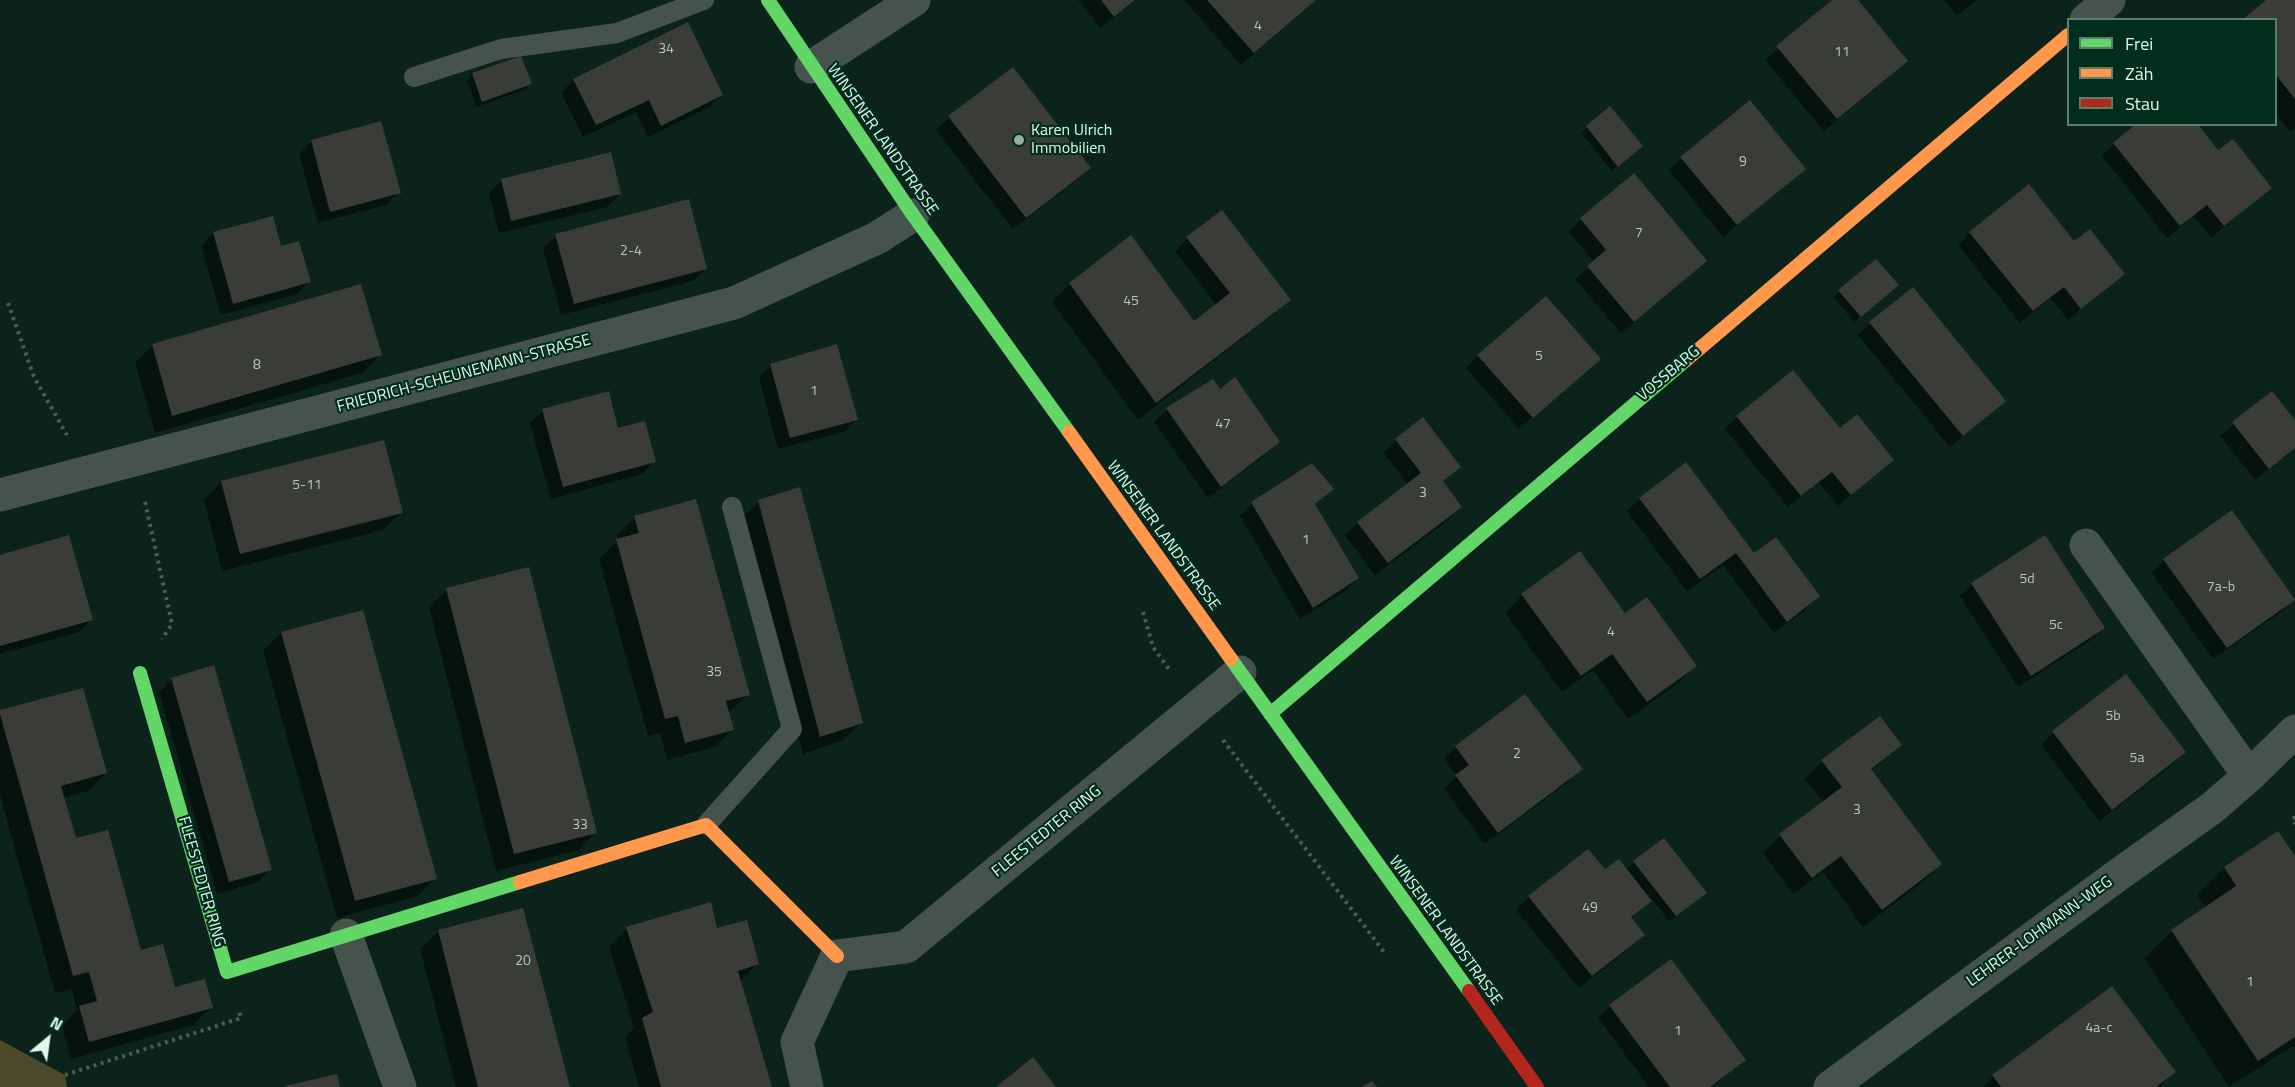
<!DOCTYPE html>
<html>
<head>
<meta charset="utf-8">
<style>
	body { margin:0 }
	#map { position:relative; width:2295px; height:1087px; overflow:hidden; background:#0b231a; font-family:"Titillium Web",sans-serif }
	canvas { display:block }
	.legend { position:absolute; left:2067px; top:18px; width:210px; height:108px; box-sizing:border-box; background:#012d1c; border:2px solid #5b7e6f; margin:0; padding:8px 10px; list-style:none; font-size:18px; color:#e1f7eb }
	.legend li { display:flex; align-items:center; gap:12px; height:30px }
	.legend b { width:30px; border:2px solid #5b7e6f }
	.north { position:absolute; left:18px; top:1009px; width:60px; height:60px; -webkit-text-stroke:4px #012d1c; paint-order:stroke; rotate:29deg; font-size:16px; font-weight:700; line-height:24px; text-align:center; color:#e1f7eb }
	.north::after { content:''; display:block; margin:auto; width:21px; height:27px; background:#e1f7eb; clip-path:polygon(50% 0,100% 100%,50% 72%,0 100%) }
</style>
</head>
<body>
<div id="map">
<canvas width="2295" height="1087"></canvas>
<ul class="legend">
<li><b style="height:8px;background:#63d668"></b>Frei</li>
<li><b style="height:8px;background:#ff974d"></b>Zäh</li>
<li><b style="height:8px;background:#b3261e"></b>Stau</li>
</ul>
<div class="north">N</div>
</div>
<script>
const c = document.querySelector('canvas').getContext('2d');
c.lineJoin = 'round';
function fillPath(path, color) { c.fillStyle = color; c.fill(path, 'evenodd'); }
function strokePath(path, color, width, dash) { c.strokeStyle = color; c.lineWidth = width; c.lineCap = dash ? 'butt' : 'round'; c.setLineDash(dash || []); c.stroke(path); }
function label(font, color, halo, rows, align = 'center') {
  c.font = font + ' "Titillium Web",sans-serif'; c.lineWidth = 4.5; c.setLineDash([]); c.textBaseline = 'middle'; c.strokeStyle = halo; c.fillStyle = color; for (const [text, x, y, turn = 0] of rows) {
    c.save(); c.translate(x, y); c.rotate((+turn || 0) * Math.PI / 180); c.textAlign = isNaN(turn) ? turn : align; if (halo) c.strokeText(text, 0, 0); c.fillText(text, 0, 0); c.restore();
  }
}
fillPath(new Path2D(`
	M0 1040 65 1075 67 1087H0Z`), '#4a4929');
fillPath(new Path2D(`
	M1078 0H1136L1101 28Z
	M1184 0H1316L1241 65Z
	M1834 0H1856L1893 73 1824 131 1765 60Z
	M1944 0H1977L1957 16Z
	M2268 0H2295V128L2290 132 2276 114V20Z
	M1013 69 1089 168 1077 180 1013 229 936 130 949 118Z
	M473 74 530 84 524 90 476 107 467 80Z
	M574 80 722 95 709 107 648 137 636 112 583 137 561 92Z
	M1610 108 1635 152 1612 171 1581 133Z
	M312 141 399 192 386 205 318 223 299 154Z
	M2114 144 2218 152 2270 188 2211 238 2194 216 2167 238 2102 156Z
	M1681 158 1804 169 1723 237 1669 170Z
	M502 180 620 194 607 207 499 233 489 193Z
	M1581 219 1693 273 1621 333 1575 279 1594 262 1569 232Z
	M214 233 309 282 297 294 221 315 201 246Z
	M1970 233 2074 243 2123 274 2068 320 2051 298 2020 323 1958 245Z
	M556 236 706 269 693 281 561 315 543 248Z
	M1187 239 1289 300 1276 312 1138 420 1052 302 1070 284 1194 323 1217 305 1175 251Z
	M1891 290 1854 322 1834 297 1840 292Z
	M1870 323 2004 401 1950 447 1858 335Z
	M153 345 380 355 362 373 155 433 135 363Z
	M1478 356 1586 371 1519 429 1466 368Z
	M771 365 857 420 844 432 778 449 759 378Z
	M1213 381 1219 391 1278 442 1266 454 1208 498 1154 422 1167 410Z
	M2272 393 2295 423V449L2255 480 2220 436Z
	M543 411 617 429 654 462 642 474 551 499 530 423Z
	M1737 417 1839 430 1892 460 1838 506 1819 483 1788 507 1725 429Z
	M1396 440 1459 467 1442 482 1460 507 1448 520 1375 575 1345 535 1358 523 1408 485 1384 453Z
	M221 482 401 512 383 530 222 571 204 500Z
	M1332 489 1314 506 1358 578 1345 591 1300 619 1240 516 1252 504Z
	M1640 499 1754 555 1818 596 1806 609 1774 633 1723 565 1687 591 1627 511Z
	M759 502 861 722 843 740 803 754 741 519Z
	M635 517 748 694 728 713 732 730 714 747 667 760 660 733 648 736 599 559 618 540 617 535Z
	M0 556 91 619 79 632 0 654Z
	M2164 560 2293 599 2281 612 2213 659 2152 573Z
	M1972 584 2103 628 2091 640 2018 687 1960 596Z
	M447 590 596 832 578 850 496 871 429 607Z
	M1522 595 1625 615 1695 666 1677 684 1628 719 1593 670 1562 692 1505 613Z
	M362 611 435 878 418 896 337 918 263 651 281 633Z
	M2126 676 2184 752 2172 765 2099 821 2041 745 2053 733Z
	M172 679 271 869 258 882 217 894 159 692Z
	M0 712 106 773 88 791 63 798 75 840 140 952 174 989 211 1007 193 1025 71 1059 62 1026 77 1010 72 989 55 993 0 795Z
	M1900 745 1871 771 1940 864 1923 882 1863 927 1823 872 1793 894 1763 853 1780 836 1824 803 1805 779 1822 761Z
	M1456 747 1581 769 1568 782 1485 844 1444 789 1457 776 1444 759Z
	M1588 851 1604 872 1626 870 1634 862 1699 899 1669 921 1652 899 1631 918 1643 935 1631 947 1579 988 1516 910 1529 897Z
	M2295 859V1049L2293 1046 2229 1087 2144 958 2172 931 2206 908 2197 895 2224 868Z
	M522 909 568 1087H456L420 949 438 932Z
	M627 929 716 930 758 963 739 982 770 1087H639L625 1037 634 1028 609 947Z
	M1610 1006 1744 1060 1712 1087H1649L1598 1018Z
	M2174 1072 2159 1087H1983L1993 1076Z`), '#0007');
fillPath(new Path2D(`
	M1101 0H1135L1114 17Z
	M1207 0H1316L1254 53Z
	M1832 0H1858L1908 61 1837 119 1776 46Z
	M2266 0H2295V99L2276 75V20H2242Z
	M688 22 723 95 661 126 649 100 596 125 573 79Z
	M521 56 532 84 482 102 472 73Z
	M1013 67 1091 168 1026 218 948 116Z
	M1750 100 1806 169 1737 225 1680 157Z
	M1610 106 1643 146 1618 167 1586 126Z
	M381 121 401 193 330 212 311 140Z
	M2136 124H2198L2218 150 2233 139 2272 188 2224 226 2207 205 2180 226 2113 143Z
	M611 152 621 194 511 221 501 179Z
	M1634 173 1707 261 1634 322 1587 266 1606 250 1580 218Z
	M2029 184 2074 241 2090 229 2125 274 2081 309 2064 287 2033 311 1969 232Z
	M689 199 707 269 574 304 555 234Z
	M1222 210 1291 300 1156 403 1069 283 1131 235 1194 321 1230 293 1186 237Z
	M273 216 281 246 299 241 311 282 233 304 213 232Z
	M1876 259 1899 285 1861 317 1838 290Z
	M361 284 382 355 172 416 152 344Z
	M1913 287 2006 401 1963 436 1869 322Z
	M1546 296 1601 359 1533 418 1477 355Z
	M837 344 858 420 790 438 770 364Z
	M1793 370 1840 428 1857 414 1894 460 1851 495 1832 472 1801 496 1736 416Z
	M1235 377 1280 442 1221 487 1166 408 1213 379 1220 389Z
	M609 391 618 428 645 421 656 462 563 487 542 409Z
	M2272 391 2295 420V448L2269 469 2232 422Z
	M1423 417 1461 467 1443 481 1462 507 1388 563 1357 522 1421 473 1395 439Z
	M384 440 403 513 240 554 221 481Z
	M1686 462 1754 553 1776 537 1820 596 1787 622 1736 553 1700 579 1639 498Z
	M1312 463 1334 489 1315 504 1359 578 1313 608 1251 502Z
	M800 487 863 723 820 737 758 500Z
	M696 499 750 695 726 701 734 730 685 743 678 716 665 719 616 539 639 533 634 516Z
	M2232 510 2295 600 2227 648 2163 559Z
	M69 535 93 620 0 646V555Z
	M2045 535 2105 628 2031 676 1971 583Z
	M1580 551 1625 613 1647 597 1697 666 1647 702 1612 654 1581 676 1521 594Z
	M529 567 597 833 514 854 446 588Z
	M363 610 437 879 355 901 281 632Z
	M214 665 272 870 229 882 171 678Z
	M2126 674 2186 752 2112 810 2052 731Z
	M83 688 107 773 61 786 76 838 108 830 141 950 163 944 175 987 205 979 213 1008 89 1042 79 1006 97 1001 89 972 73 976 0 714V710Z
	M1525 694 1583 769 1498 833 1455 775 1469 765 1455 746Z
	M1880 716 1902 745 1871 769 1942 864 1882 910 1841 856 1812 878 1779 834 1842 787 1821 760Z
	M2278 831 2295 856V1037L2258 1061 2171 930 2236 886 2224 867Z
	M1664 838 1707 893 1676 916 1633 861Z
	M1588 849 1605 869 1619 859 1652 901 1631 917 1645 935 1592 976 1528 896Z
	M711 902 717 928 747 920 759 964 738 971 772 1087H661L642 1018 653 1012 626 927Z
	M523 908 570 1087H478L438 930Z
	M1671 959 1746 1060 1710 1087H1670L1609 1005Z
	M2112 986 2176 1072 2156 1087H2001L1992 1075Z
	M1033 1057 1056 1087H996Z
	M337 1074 340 1087H285V1086Z
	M1372 1081 1377 1087H1361Z`), '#3a3d37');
strokePath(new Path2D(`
	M8 303 34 377 67 435
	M145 502 172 624 162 639
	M1143 612 1153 647 1171 672
	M1223 740 1384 952
	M2295 817 2292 819 2295 824
	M65 1075 241 1018 239 1011`), '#4f5c56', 4, [3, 4.5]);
strokePath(new Path2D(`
	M414 77 501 49 617 33 704 0
	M706 825 792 729 732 507`), '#46524c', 20);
strokePath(new Path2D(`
	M2086 20 2109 0
	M811 67 914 0
	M0 495 734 303 877 238 913 215
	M2086 545 2249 776
	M346 935 400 1087
	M807 1087 797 1042 837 956 906 947 1240 672
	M1830 1087 2118 875 2212 808 2249 776 2295 731`), '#46524c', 33);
strokePath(new Path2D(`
	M768 0 913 215 1069 432
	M1231 659 1469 991
	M140 673 227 972 520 882
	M1270 714 1685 361`), '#63d668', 14);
strokePath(new Path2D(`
	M1685 361 2068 35
	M1069 432 1231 659
	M520 882 706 825 837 956`), '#ff974d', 14);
strokePath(new Path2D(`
	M1469 991 1537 1087`), '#b3261e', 14);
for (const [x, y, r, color] of [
	[1019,140,6,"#96ada2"]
]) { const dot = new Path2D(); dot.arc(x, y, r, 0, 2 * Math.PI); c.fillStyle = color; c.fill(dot); strokePath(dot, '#012d1c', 2); }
label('14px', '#b7c8be', null, [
	["4",1258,27],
	["34",666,50],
	["11",1842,53],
	["9",1743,163],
	["7",1639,234],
	["2-4",631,252],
	["45",1131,302],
	["5",1539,357],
	["8",257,366],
	["1",814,392],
	["47",1223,425],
	["5-11",307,486],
	["3",1423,494],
	["1",1306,541],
	["5d",2027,580],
	["7a-b",2221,588],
	["5c",2056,626],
	["4",1611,633],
	["35",714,673],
	["5b",2113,717],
	["2",1517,755],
	["5a",2137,759],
	["3",1857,811],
	["33",580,826],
	["49",1590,909],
	["20",523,962],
	["1",2250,983],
	["4a-c",2099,1029],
	["1",1678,1032]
]);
label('16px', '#e1f7eb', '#012d1c', [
	["Karen Ulrich",1031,131],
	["Immobilien",1031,149]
], 'left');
label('16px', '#e1f7eb', '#012d1c', [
	["WINSENER LANDSTRASSE",882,140,55],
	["FRIEDRICH-SCHEUNEMANN-STRASSE",464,374,-15],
	["VOSSBARG",1669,374,-40],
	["WINSENER LANDSTRASSE",1163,536,54],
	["FLEESTEDTER RING",1047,832,-39],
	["FLEESTEDTER RING",201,882,74],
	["WINSENER LANDSTRASSE",1445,931,54],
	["LEHRER-LOHMANN-WEG",2040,932,-36]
]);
</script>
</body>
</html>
